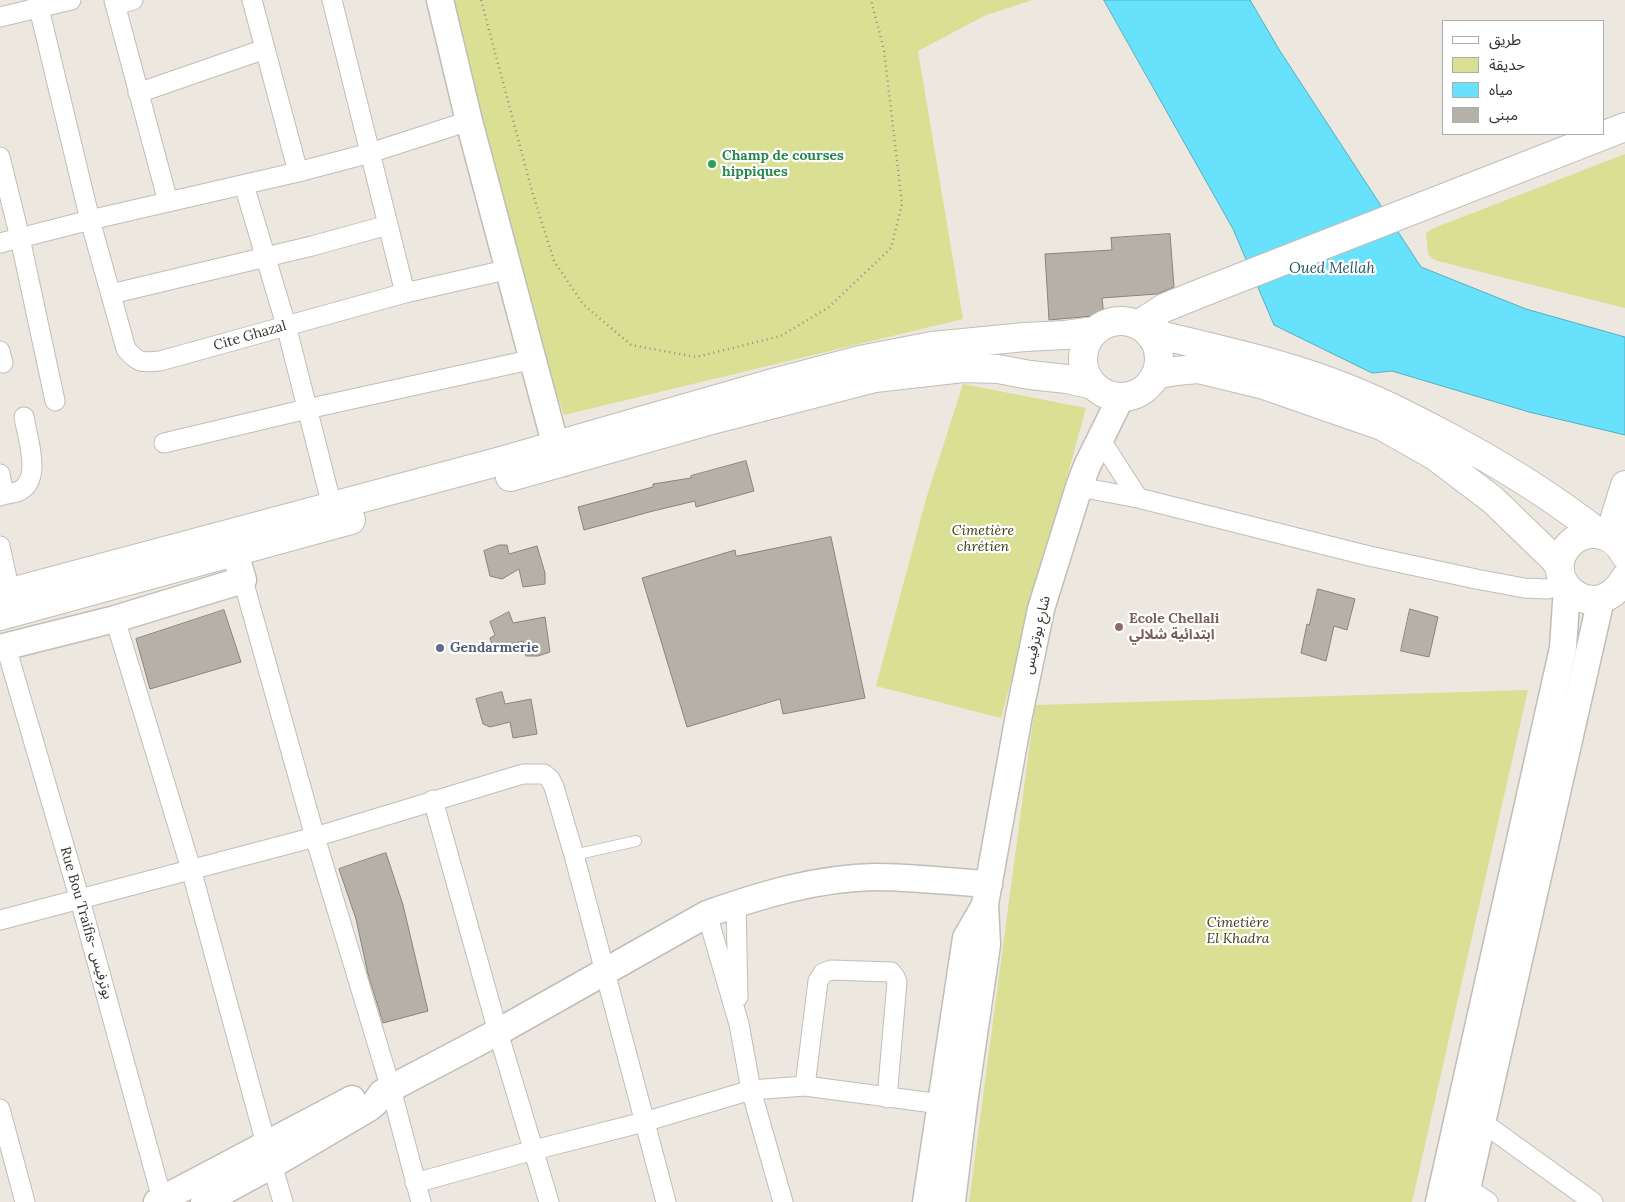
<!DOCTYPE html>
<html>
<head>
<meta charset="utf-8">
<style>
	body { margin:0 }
	#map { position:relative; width:1625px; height:1202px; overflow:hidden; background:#ece8e0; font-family:Lora,"Noto Sans Arabic",serif }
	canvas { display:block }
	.legend { position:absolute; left:1442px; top:20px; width:162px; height:115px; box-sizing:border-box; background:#fff; border:1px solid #adadab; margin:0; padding:6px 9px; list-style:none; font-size:15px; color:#33312e }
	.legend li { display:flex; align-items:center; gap:10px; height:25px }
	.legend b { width:25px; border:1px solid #adadab }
</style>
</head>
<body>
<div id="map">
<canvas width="1625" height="1202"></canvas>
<ul class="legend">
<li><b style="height:6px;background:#fff"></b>طريق</li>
<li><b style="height:14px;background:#d9e093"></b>حديقة</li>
<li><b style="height:14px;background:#68e2fc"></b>مياه</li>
<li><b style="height:14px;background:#b5b1a9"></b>مبنى</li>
</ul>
</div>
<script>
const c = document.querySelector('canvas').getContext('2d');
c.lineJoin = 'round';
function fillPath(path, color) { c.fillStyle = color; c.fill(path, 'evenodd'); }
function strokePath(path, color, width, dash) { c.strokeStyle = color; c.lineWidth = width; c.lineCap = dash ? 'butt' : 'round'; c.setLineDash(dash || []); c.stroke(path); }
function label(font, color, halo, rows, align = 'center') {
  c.font = font + ' Lora,"Noto Sans Arabic",serif'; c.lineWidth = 4.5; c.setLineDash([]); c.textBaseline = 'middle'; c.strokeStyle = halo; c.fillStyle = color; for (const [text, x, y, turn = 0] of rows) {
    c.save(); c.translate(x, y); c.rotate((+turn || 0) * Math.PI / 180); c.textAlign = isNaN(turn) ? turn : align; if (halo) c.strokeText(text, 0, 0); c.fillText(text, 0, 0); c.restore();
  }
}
fillPath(new Path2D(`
	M444 0H1033L986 15 918 51 963 319 564 415 516 277Z
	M1625 154V308L1434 260 1428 254 1426 233 1434 228Z
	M963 384 1086 408 1001 718 876 686 926 499Z
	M1528 690 1412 1202H969L1035 705Z`), '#d9e093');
const water = new Path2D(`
	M1104 0H1250L1280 51 1421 267 1526 309 1625 337V435L1529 412 1392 371 1372 373 1274 325 1233 229Z`);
fillPath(water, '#68e2fc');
strokePath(water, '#58adbe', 1);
const building = new Path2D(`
	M1170 234 1174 287 1157 294 1102 298 1104 317 1093 316 1049 320 1045 254 1112 250 1111 238Z
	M746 461 754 491 696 507 695 501 653 511 584 530 578 507 653 487V484L691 478V476Z
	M831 537 865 698 783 714 780 699 687 727 642 578 735 550 736 556Z
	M499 545H507L509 554 537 546 545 573V584L523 587 519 569 502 579 490 576 484 551Z
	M1318 589 1355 599 1347 630 1334 626 1326 661 1301 653 1307 624 1309 625Z
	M1410 609 1438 617 1429 657 1401 651Z
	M224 610 241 662 150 689 136 639Z
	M509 612 513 623 545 617 550 652 538 656H526L523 641 493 648 490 638 495 635 490 622Z
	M502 692 505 704 531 699 537 734 513 738 510 722 490 727 483 724 476 699Z
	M386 853 403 905 428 1011 383 1023 368 974 356 919 339 869Z`);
fillPath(building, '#b5b1a9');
strokePath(building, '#88837c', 1);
const lane = new Path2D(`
	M574 855 636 841`);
const street = new Path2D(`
	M37 0 90 220 126 349C138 363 142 363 160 361L405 293 510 269
	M114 0 168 202
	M252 0 298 172
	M332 0 405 293
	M115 5 133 0
	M0 17 71 0
	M138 93 265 49
	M0 157 20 238 55 401
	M244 185 286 325 332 506
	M0 243 90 220 298 172 370 153 469 121
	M111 294 312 246 388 225
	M0 351 3 363
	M1100 439 1138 498
	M164 443 307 409 534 359
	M0 474 4 494
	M1079 487 1138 498 1369 556 1476 579 1524 588 1548 589 1565 584
	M0 496C6 493 13 494 19 491 43 480 27 437 24 417
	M0 546 10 592
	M243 580 315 837 391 1089 421 1202
	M115 619 191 869 266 1144
	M6 647 80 900 162 1199
	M433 800 498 1032 549 1202
	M736 903 738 997
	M707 914 739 1024 751 1090 783 1202
	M0 920 315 837 523 774H544L550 779 554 787 574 855 666 1202
	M805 1086 818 981 823 973 831 970 891 972 895 977 897 982 887 1098
	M0 1109 25 1202
	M1472 1120 1482 1122 1593 1202
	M272 1165 283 1202
	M415 1183 534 1150 644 1122 751 1090 805 1086 941 1104
	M1467 1188 1488 1202`);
const secondary = new Path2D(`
	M440 0 469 121 559 458 563 463
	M0 648 115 619 243 580 235 553
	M157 1202 352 1099
	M204 1202 272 1165 369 1108 375 1103 382 1093 498 1032 707 914C761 895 817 878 875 877 913 877 951 882 989 884
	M926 1202 966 938 985 905
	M952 1202 964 1103 987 945 985 904 1019 715 1041 609 1079 487 1087 466 1121 397
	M1439 1202 1563 648 1567 587
	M1464 1202 1601 599`);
const primary = new Path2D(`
	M1138 325 1164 308 1201 293 1625 127
	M1609 537 1625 485`);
const highway = new Path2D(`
	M1083 359a38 38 0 1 1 76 0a38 38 0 1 1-76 0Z
	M1150 335 1164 336C1221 350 1281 363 1336 384 1374 398 1407 415 1443 434 1500 464 1549 494 1600 534
	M1155 375 1176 371 1198 369 1264 385 1382 426 1435 456 1493 500 1555 560 1560 568
	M510 477 708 421 875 378 963 368 998 369 1030 375 1067 379 1093 385
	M1625 555C1618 542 1608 533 1592 534 1583 534 1574 539 1568 546 1538 580 1596 629 1625 578
	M0 595 501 461 780 381 860 360 932 346 1025 337 1065 335 1095 331
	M0 616 351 520`);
strokePath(lane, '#c2bdb6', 12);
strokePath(street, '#c2bdb6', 21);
strokePath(secondary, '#c2bdb6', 29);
strokePath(primary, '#c2bdb6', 30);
strokePath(highway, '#c2bdb6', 30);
strokePath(new Path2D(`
	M481 0 532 191 554 261 583 304 631 345 696 357 781 336 829 307 891 248 902 204 884 50 871 0`), '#928f8a', 2.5, [1, 4]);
strokePath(lane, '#fff', 10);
strokePath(street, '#fff', 19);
strokePath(secondary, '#fff', 26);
strokePath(primary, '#fff', 28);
strokePath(highway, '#fff', 28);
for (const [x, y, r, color] of [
	[712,164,5,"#2e9e5b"],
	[1119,627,5,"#8d6e63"],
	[440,648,5,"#5c6f8a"]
]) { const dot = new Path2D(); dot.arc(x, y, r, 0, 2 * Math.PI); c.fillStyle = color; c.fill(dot); strokePath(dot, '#fff', 2); }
label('bold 14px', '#27864d', '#fff', [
	["Champ de courses",722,156],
	["hippiques",722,172]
], 'left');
label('14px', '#33312e', '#fff', [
	["Cite Ghazal",250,336,-16],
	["شارع بوترفيس",1037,635,-77],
	["Rue Bou Traifis- بوترفيس",86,923,74]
]);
label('italic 14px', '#383b14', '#fff', [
	["Cimetière",983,531],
	["chrétien",983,547],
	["Cimetière",1238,923],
	["El Khadra",1238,939]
]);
label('bold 14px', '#785e54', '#fff', [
	["Ecole Chellali",1129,619],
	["ابتدائية شلالي",1129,635]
], 'left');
label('bold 14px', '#4e5e75', '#fff', [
	["Gendarmerie",450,648]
], 'left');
label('italic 15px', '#215661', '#fff', [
	["Oued Mellah",1332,269]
]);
</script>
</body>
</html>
